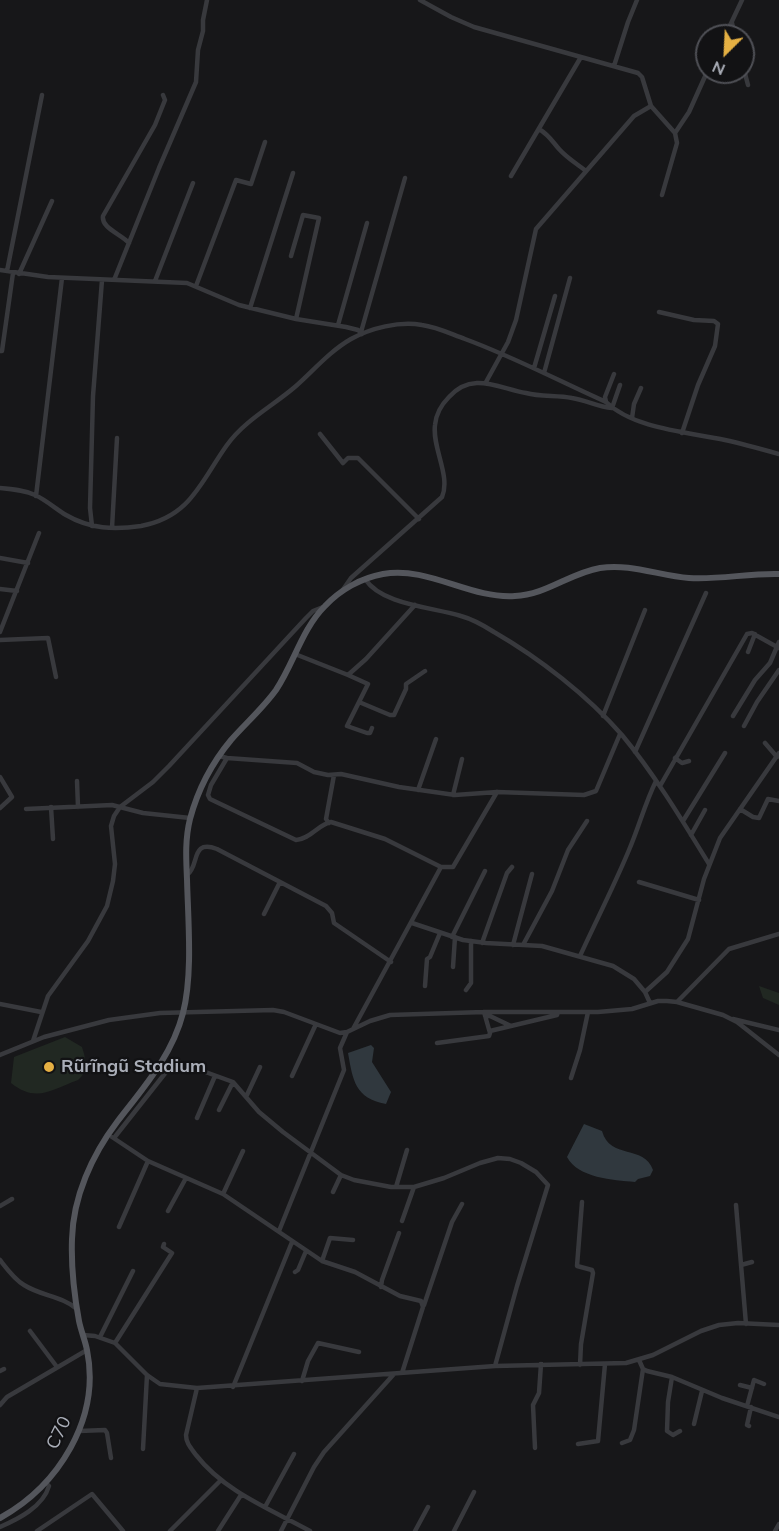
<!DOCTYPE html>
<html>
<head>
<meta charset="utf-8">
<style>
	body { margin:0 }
	#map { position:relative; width:779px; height:1531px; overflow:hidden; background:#171719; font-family:Mulish,sans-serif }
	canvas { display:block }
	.north { position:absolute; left:695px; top:24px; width:60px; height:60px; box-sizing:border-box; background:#121214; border:2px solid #4f5056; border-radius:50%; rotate:204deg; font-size:16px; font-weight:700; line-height:24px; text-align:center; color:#aaaeb8 }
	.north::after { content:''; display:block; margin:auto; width:21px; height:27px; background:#e5b043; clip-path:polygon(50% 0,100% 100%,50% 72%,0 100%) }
</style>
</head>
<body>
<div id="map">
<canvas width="779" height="1531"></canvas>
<div class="north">N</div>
</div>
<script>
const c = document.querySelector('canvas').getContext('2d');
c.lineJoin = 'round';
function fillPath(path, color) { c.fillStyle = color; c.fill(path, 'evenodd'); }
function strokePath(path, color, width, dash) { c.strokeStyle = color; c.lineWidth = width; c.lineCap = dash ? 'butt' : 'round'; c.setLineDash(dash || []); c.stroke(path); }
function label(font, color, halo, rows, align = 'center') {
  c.font = font + ' Mulish,sans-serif'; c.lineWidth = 4.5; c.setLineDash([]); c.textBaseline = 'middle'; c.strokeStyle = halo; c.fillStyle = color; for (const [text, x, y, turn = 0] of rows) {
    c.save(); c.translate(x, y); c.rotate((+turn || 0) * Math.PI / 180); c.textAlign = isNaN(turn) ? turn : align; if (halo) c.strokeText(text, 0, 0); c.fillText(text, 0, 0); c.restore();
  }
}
fillPath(new Path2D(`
	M759 986 779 993V1005L763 998Z
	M65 1037 82 1047C86 1060 89 1071 78 1080 51 1090 36 1103 11 1083L14 1057Z`), '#212822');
fillPath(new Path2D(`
	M371 1045 374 1048 372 1062 391 1092 386 1104C355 1098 353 1081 348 1053Z
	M584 1124 602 1131C610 1160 644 1144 653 1170L650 1176 638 1179 635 1182C613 1180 578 1178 567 1157Z`), '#30383e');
strokePath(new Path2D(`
	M420 0 451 17 474 27 638 73 642 77 651 106 675 133 677 143 662 195
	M732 23 735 36
	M725 36 742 0
	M614 66 628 22 637 0
	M743 66 748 85
	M539 129C549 135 552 141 559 149 567 158 577 164 586 171
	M675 133 689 112 707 72
	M511 176 581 57
	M129 243C121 234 101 228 103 216L155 125 165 100 163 95
	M291 256 303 215 319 218 296 319
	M0 270 48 277 187 283 239 305 296 319 346 327 358 330 362 334
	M7 271 42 95
	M19 274 52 201
	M114 280 159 168 196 82 198 50 203 31V20L207 0
	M155 281 193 183
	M196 286 236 180 251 184 265 142
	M250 308 293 173
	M659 312 694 320 714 321 718 324 715 346 698 385 682 433
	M338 325 367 223
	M361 332 405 178
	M0 351H2L13 273
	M534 368 555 296
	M544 373 570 278
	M486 382 508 342 516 320 536 229 634 116 651 106
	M606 402 605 397 614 374
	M632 418 634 404 641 388
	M320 434 343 463 348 458H358L419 519
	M0 488C12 489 24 490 35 495 46 500 56 509 66 515 90 529 114 530 141 526 191 517 201 481 227 445 245 420 273 406 296 386 314 370 330 351 351 339 371 328 399 321 422 325 437 327 451 334 465 339 514 357 559 381 606 402 634 429 688 432 725 440 743 444 761 449 779 454
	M36 496 62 278
	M92 526 90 508 93 396 102 280
	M112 528 117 438
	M0 558 28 563
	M365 579C382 605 432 607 461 616 472 619 483 625 494 632 539 658 587 695 622 735 655 775 682 820 709 864
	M0 589 17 591
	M342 591 351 578 442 497C451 476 432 448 435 425 436 414 442 404 449 397 472 371 498 388 526 393 541 397 557 395 572 398 586 400 598 407 612 408L620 385
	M0 632 39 533
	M0 640 48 638 56 677
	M748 652 755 634
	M295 654 348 675 366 659 415 605
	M348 675 368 684 347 726 367 733H370L372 728
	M359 702 390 715H394L406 689V684L425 671
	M603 716 645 610
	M733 716 755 680 770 663 779 642
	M744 726 757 702 779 670
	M765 743 777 757
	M635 752 706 593
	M219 756 227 758 297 763 314 772 328 775 341 774 399 787 455 795 497 792 584 795 596 791 620 734
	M227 758 211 785 208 795 210 799 296 840C310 839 319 824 331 822L385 839 441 867H453L497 792
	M675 758 682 763 689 761
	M0 777 12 797 0 808
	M77 781 78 807
	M660 786 747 634 752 633 779 648
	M418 790 436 739
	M453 795 462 759
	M51 807 53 839
	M26 809 112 805 143 813 190 818
	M740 809 753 817 759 818 768 799 779 801
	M683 821 725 753
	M329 823 326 819 334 775
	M691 835 705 810
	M187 875C200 866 190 839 217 849L326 906 332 913 334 923 391 962
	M639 882 699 900
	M264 914 280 882
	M412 923 463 940 486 943 542 946 613 966 634 979 645 992 650 1003
	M452 937 485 871
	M482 943 507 873 512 867
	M513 945 532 874
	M523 945 552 891 568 850 587 821
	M580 956C596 921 614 886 629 850 639 827 645 803 656 781
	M453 967 455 937
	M425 986 427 959 430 957 440 933
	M466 990 471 983V941
	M645 992 667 972 688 939 704 879 720 838 779 753
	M677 1002 729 949 779 934
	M0 1004 41 1012
	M485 1016H490L511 1026
	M733 1019 779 1030
	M353 1029 441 867
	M490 1031 557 1015 558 1012
	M33 1041 48 996 88 941 107 906 113 881 115 864 111 826 114 816 120 807 153 782 169 766 306 618 313 611 323 607
	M437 1043 489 1036 490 1033 484 1012
	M0 1055 44 1037 109 1020 160 1013 273 1010 284 1012 340 1033 347 1032 370 1021 390 1015 484 1012H598L632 1009 658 1001H667L677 1002 723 1015 737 1022 779 1055
	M292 1076 316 1024
	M571 1078 580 1050 588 1012
	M246 1097 260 1067
	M219 1110 233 1082
	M197 1118 215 1076
	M112 1137 148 1161 223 1194 322 1261 355 1272 400 1296 421 1301 423 1307 402 1373
	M114 1138 174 1062H178L233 1082 259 1112 283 1132 341 1175 354 1180 391 1187H414L444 1178 480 1163 498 1158 510 1159 521 1163 536 1172 548 1185 517 1286 495 1366
	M396 1187 407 1150
	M333 1192 341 1175
	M223 1194 243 1151
	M736 1205 746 1324
	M0 1206 12 1199
	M168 1211 186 1178
	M402 1221 414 1187
	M119 1227 148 1161
	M279 1231 344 1070 340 1048 347 1032
	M0 1260C7 1269 14 1279 24 1285 41 1296 62 1296 77 1309
	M322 1261 330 1238 353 1240
	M741 1265 752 1262
	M295 1272 298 1270 306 1251
	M381 1287 382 1280 399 1233
	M424 1305 452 1222 462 1204
	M30 1331 57 1367
	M83 1335 95 1336 115 1343 147 1375 160 1384 197 1388 495 1366 626 1363 653 1355 701 1331 719 1325 738 1323 779 1325
	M100 1337 133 1271
	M115 1343 172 1253 163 1247 164 1244
	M639 1360 643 1369 647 1371 672 1377 722 1398 779 1417
	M580 1365 581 1344 593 1273 592 1270 577 1266 582 1202
	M0 1371 4 1369
	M672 1377 668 1402 667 1431 673 1435 680 1431
	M302 1381 308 1361 318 1343 359 1352
	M740 1385 752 1388
	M233 1387 292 1242
	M197 1388 186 1435C186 1443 191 1448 196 1455 225 1492 270 1509 310 1531
	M0 1405 7 1397 87 1350
	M747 1406 754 1380 764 1384
	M694 1424 702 1391
	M749 1426 747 1425 751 1407
	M79 1431 105 1430 107 1433 111 1458
	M622 1443 630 1440 634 1430 643 1369
	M578 1444 598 1441 605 1364
	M535 1448 533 1405 539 1393 541 1364
	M143 1449 147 1375
	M265 1507 294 1454
	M0 1527C18 1519 43 1507 49 1486L46 1483
	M37 1531 92 1494 123 1531
	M170 1531 220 1481
	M218 1531 241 1495
	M281 1531 314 1467 324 1452 394 1374
	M415 1531 428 1507
	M454 1531 474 1492
	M775 1531 779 1524`), '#38393d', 4.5);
strokePath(new Path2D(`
	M0 1518C58 1486 101 1419 87 1350 85 1340 81 1331 79 1321 74 1294 71 1266 72 1239 73 1197 92 1155 117 1122 143 1088 172 1056 183 1013 193 974 188 920 187 879 186 858 185 839 190 819 198 789 211 764 231 740 246 723 263 708 276 690 294 663 302 629 325 606 340 590 361 578 383 574 429 566 469 599 515 596 546 595 570 573 600 568 630 563 660 576 689 578 719 580 749 573 779 574`), '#54565c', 6);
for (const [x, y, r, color] of [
	[49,1067,6,"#e5b043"]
]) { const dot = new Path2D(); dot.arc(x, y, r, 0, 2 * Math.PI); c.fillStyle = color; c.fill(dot); strokePath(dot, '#121214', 2); }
label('bold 18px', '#aaaeb8', '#121214', [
	["Rũrĩngũ Stadium",61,1067]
], 'left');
label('18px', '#aaaeb8', '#121214', [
	["C70",59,1433,-64]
]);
</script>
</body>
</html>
